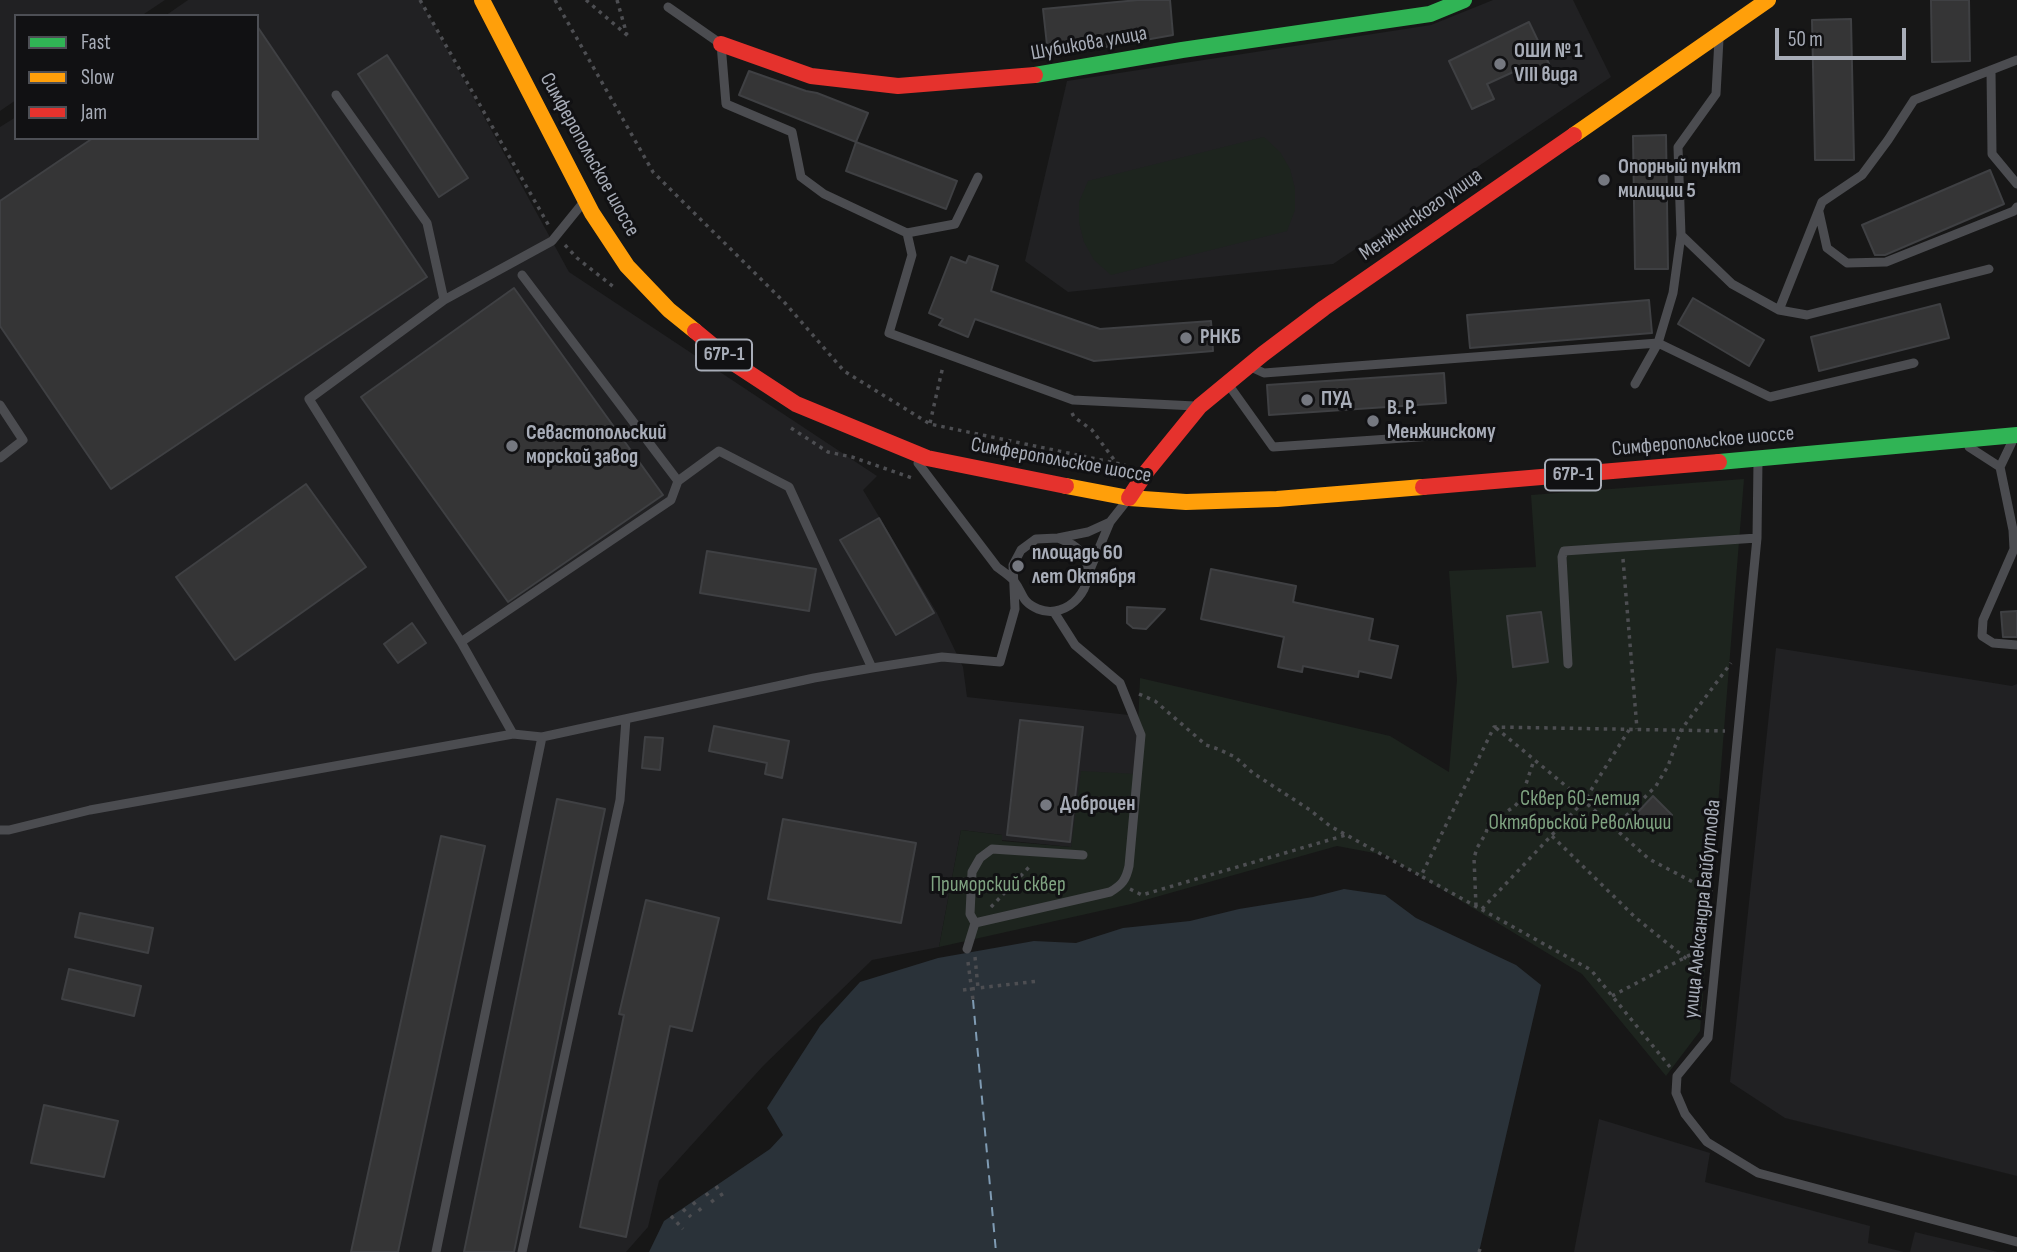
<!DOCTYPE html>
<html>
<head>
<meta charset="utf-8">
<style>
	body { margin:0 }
	#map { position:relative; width:2017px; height:1252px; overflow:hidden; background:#171717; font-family:"Sofia Sans Condensed",sans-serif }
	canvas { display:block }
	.legend { position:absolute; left:14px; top:14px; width:245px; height:126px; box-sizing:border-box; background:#111113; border:2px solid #4d4f55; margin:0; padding:9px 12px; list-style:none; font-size:21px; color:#a8adb8 }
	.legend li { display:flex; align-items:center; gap:14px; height:35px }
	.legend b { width:35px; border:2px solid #4d4f55 }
	.scale { position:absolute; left:1775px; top:28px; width:131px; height:32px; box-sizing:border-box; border:4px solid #a8adb8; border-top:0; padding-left:9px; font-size:21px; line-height:24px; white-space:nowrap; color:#a8adb8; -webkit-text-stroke:5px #111113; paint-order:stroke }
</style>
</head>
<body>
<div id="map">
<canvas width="2017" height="1252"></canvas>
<ul class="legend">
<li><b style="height:9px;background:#30b455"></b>Fast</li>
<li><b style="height:9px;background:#ff9f0a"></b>Slow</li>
<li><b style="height:9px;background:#e5322d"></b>Jam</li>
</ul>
<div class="scale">50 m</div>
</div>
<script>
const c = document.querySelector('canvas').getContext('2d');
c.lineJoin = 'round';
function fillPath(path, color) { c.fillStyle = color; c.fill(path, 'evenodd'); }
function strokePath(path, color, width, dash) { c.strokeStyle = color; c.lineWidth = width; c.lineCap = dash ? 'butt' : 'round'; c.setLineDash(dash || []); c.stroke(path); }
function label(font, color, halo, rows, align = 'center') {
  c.font = font + ' "Sofia Sans Condensed",sans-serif'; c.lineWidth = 6; c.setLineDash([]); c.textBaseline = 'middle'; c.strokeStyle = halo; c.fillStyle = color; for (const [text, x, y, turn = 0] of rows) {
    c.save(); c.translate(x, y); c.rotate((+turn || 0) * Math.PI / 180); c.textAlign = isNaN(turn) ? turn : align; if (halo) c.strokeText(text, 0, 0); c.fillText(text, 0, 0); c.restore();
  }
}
fillPath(new Path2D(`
	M0 0H165L141 16H16V100L0 111Z
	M188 0H420L569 272 877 476 863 490 937 613 963 667 967 697 1138 716 1136 774 1071 847 1001 840 1002 835 961 830 939 947 872 960 763 1066 659 1181 648 1227 626 1252H0V127L16 117V138H257V16H165Z
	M1493 0H1573L1611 77 1333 264 1068 292 1025 261 1067 81 1431 25Z
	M1776 648 2012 686 2017 684V1176L1785 1118 1730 1082Z
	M1599 1119 1710 1153 1705 1182 1870 1226 1868 1243 1904 1252H1574Z
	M1915 1232 1998 1252H1910Z`), '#212123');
fillPath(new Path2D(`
	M1264 137 1280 152 1290 169 1295 189V210L1287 231 1111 275 1094 260 1084 242 1079 222V202L1088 181Z
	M1744 479 1700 1031 1666 1076 1582 974 1385 855 1337 846 1131 904 939 947 961 830 1002 835V841L1071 847 1081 771 1136 774 1140 678 1390 736 1449 772 1457 680 1449 571 1536 567 1531 495Z`), '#1d241e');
fillPath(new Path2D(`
	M1344 889 1385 895 1416 918 1516 965 1541 985 1479 1252H649L664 1221 770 1149 783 1135 767 1108 820 1026 860 982 938 958 1034 941 1076 943 1123 928 1190 921 1239 909 1313 897Z`), '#2a3239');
strokePath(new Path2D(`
	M973 1000 996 1252`), '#7f9bb3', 2, [9, 7]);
const building = new Path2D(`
	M1138 0H1170L1173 35 1089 50 1048 54 1043 9Z
	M1931 0H1969L1970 61 1932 62Z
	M1851 19 1854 160H1815L1812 20Z
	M1529 22 1552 70 1531 80 1524 67 1487 84 1494 99 1472 109 1449 61Z
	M257 26 427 277 111 489 0 326V201L93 138H257Z
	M387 55 468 178 439 197 358 74Z
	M749 71 806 91 817 93 868 113 856 142 739 95Z
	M1666 135 1668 269H1635L1633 136Z
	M856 142 957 181 946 209 846 171Z
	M1990 170 2004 204 1885 255H1875L1862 225Z
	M969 256 998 266 991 291 1100 329 1211 321 1213 351 1094 361 975 319 968 337 939 325 943 319 929 313 951 257 966 263Z
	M514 288 663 495 508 602 361 397Z
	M1693 298 1764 340 1749 366 1678 324Z
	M1649 300 1652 333 1470 348 1467 315Z
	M1940 304 1949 338 1819 371 1811 337Z
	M1444 373 1446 403 1269 415 1267 385Z
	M306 484 366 567 235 660 176 577Z
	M879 518 934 613 896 635 840 540Z
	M707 551 816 569 809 611 700 593Z
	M1211 569 1296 586 1293 602 1373 619 1369 640 1398 646 1391 678 1359 671 1358 677 1303 666 1302 672 1278 667 1284 637 1201 619Z
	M1127 607 1165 609 1146 629 1133 628 1127 623Z
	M2017 611V637H2003L2001 612Z
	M1541 612 1548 662 1513 667 1507 616Z
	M412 623 426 643 398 663 384 644Z
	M1020 720 1083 727 1070 842 1007 835Z
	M714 726 789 741 782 778 765 774 767 763 709 751Z
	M645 737 663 738 660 770 642 768Z
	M1653 796 1672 815 1654 832 1636 814Z
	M557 799 605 809 514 1252H464Z
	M783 819 916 843 901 923 768 899Z
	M441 836 485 846 398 1252H351Z
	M646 900 719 918 692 1031 670 1026 626 1237 580 1227 624 1015 619 1014Z
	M80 913 153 928 148 953 75 937Z
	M69 969 141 986 134 1016 62 999Z
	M44 1105 118 1121 104 1177 31 1163Z`);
fillPath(building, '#353536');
strokePath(building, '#3f4043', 2);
strokePath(new Path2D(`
	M420 0 549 226
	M555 0 653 172 785 303 844 371 930 424 1125 465
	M586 0 628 36
	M617 0 627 35
	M565 245 577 258 615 288
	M1072 413 1074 417 1092 430 1115 461
	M930 423 943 366
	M791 428 828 452 852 457 915 479
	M1623 559 1637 729
	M1139 694 1155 701 1206 745 1218 749 1235 757 1253 773 1310 810 1330 826 1421 876
	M1496 728 1584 801 1649 859 1712 892
	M1614 828 1656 786 1668 766 1681 730 1731 663
	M1552 836 1636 918 1703 972
	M1130 889 1142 895 1346 835
	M1476 906 1474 858 1477 848 1486 833 1489 821 1496 815 1506 812 1515 806 1521 799 1534 760
	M991 907 1032 864
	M1482 909 1584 801 1629 730
	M975 957 978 988 1039 981
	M968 962 973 1000
	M963 990 978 988
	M1612 996 1703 948
	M1670 1067 1591 970 1421 876 1494 727 1725 731
	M716 1186 723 1197
	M706 1193 715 1204
	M693 1202 703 1213
	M683 1209 691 1217
	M671 1216 683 1229
	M1479 1252 1480 1249`), '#4d4e52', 3.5, [3.5, 5]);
strokePath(new Path2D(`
	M668 7 721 44 726 104 792 132 801 177 824 194 907 233 912 255 889 333 1073 400 1195 406
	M1719 39 1716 94 1678 147 1681 235 1732 284 1779 310 1822 202 1862 175 1888 140 1914 100 2017 60
	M1991 70 1992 154 2017 184
	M336 95 427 223 444 300 309 399 461 642 513 734 542 737 814 678 872 668 942 657 1000 662 1015 609 1013 565 1021 550 1036 539 1058 538 1088 532 1110 522
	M1819 212 1827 248 1847 263 1886 262 2014 211 2017 207
	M907 233 955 224 978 177
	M444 300 552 241 582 204
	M1779 310 1807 315 1989 269
	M1253 368 1264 373 1658 343 1770 397 1914 363
	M1228 384 1273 447 1447 435
	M1635 384 1658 343 1673 293 1681 235
	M0 405 23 440 0 458
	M1969 447 2000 467 2013 530 2014 549 1983 620 1982 636 1993 643 2017 645
	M1758 461 1757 538 1708 1038 1677 1076 1676 1093 1685 1114 1707 1142 1758 1173 2017 1242
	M918 463 997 567C1002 571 1010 576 1014 581 1024 594 1021 602 1038 609 1068 621 1099 585 1084 557 1078 546 1068 542 1058 538
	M2000 467 2012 442
	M678 481 719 451 789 487 872 668
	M1089 572 1110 522 1125 503
	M461 642 671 500 678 481 522 275
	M1568 664 1562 557 1564 551 1757 538
	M0 830H9L90 810 513 734
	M975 923 970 914 972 872 980 858 992 849 1083 855
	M967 949 975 923 1110 892C1122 885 1126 880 1129 866L1141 735 1120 683 1075 645 1054 612
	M436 1252 542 737
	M522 1252 620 800 626 719`), '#4b4c50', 9);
strokePath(new Path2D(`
	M1035 75 1182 50 1430 14 1464 0
	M1719 462 2017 435`), '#30b455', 16);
strokePath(new Path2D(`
	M482 0 592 213 627 266 669 310 695 331
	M1574 135 1768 0
	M1066 486 1129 498 1186 502 1277 499 1423 487`), '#ff9f0a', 16);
strokePath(new Path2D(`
	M721 44 811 76 898 86 1035 75
	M695 331 735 364 796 404 927 458 1066 486
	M1423 487 1719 462
	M1129 498 1147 471 1200 406 1263 354 1324 308 1574 135`), '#e5322d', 16);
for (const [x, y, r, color] of [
	[1500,64,7,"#757880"],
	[1604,180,7,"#757880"],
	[1186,338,7,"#757880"],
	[1307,400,7,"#757880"],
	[1373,421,7,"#757880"],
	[512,446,7,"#757880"],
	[1018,566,7,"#757880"],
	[1046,805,7,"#757880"]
]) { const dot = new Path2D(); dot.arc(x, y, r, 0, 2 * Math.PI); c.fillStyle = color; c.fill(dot); strokePath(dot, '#111113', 2.5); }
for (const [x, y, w] of [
	[724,355,56],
	[1573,475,56]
]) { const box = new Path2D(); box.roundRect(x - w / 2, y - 15.5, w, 31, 5); c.fillStyle = '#111113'; c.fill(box); strokePath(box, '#a8adb8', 2); }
label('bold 19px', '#a8adb8', null, [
	["67Р-1",724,355],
	["67Р-1",1573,475]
]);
label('21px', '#a8adb8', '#111113', [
	["Шубикова улица",1089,44,-10],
	["Симферопольское шоссе",589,155,61],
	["Менжинского улица",1421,215,-35],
	["Симферопольское шоссе",1703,442,-5],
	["Симферопольское шоссе",1061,461,10],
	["улица Александра Байбутлова",1703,909,-84]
]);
label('bold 21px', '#a8adb8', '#111113', [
	["ОШИ № 1",1514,52],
	["VIII вида",1514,76],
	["Опорный пункт",1618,168],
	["милиции 5",1618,192],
	["РНКБ",1200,338],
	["ПУД",1321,400],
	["В. Р.",1387,409],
	["Менжинскому",1387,433],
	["Севастопольский",526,434],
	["морской завод",526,458],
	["площадь 60",1032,554],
	["лет Октября",1032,578],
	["Доброцен",1060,805]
], 'left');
label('21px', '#7fa381', '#111113', [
	["Сквер 60-летия",1580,800],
	["Октябрьской Революции",1580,824],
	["Приморский сквер",998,886]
]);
</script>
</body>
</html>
